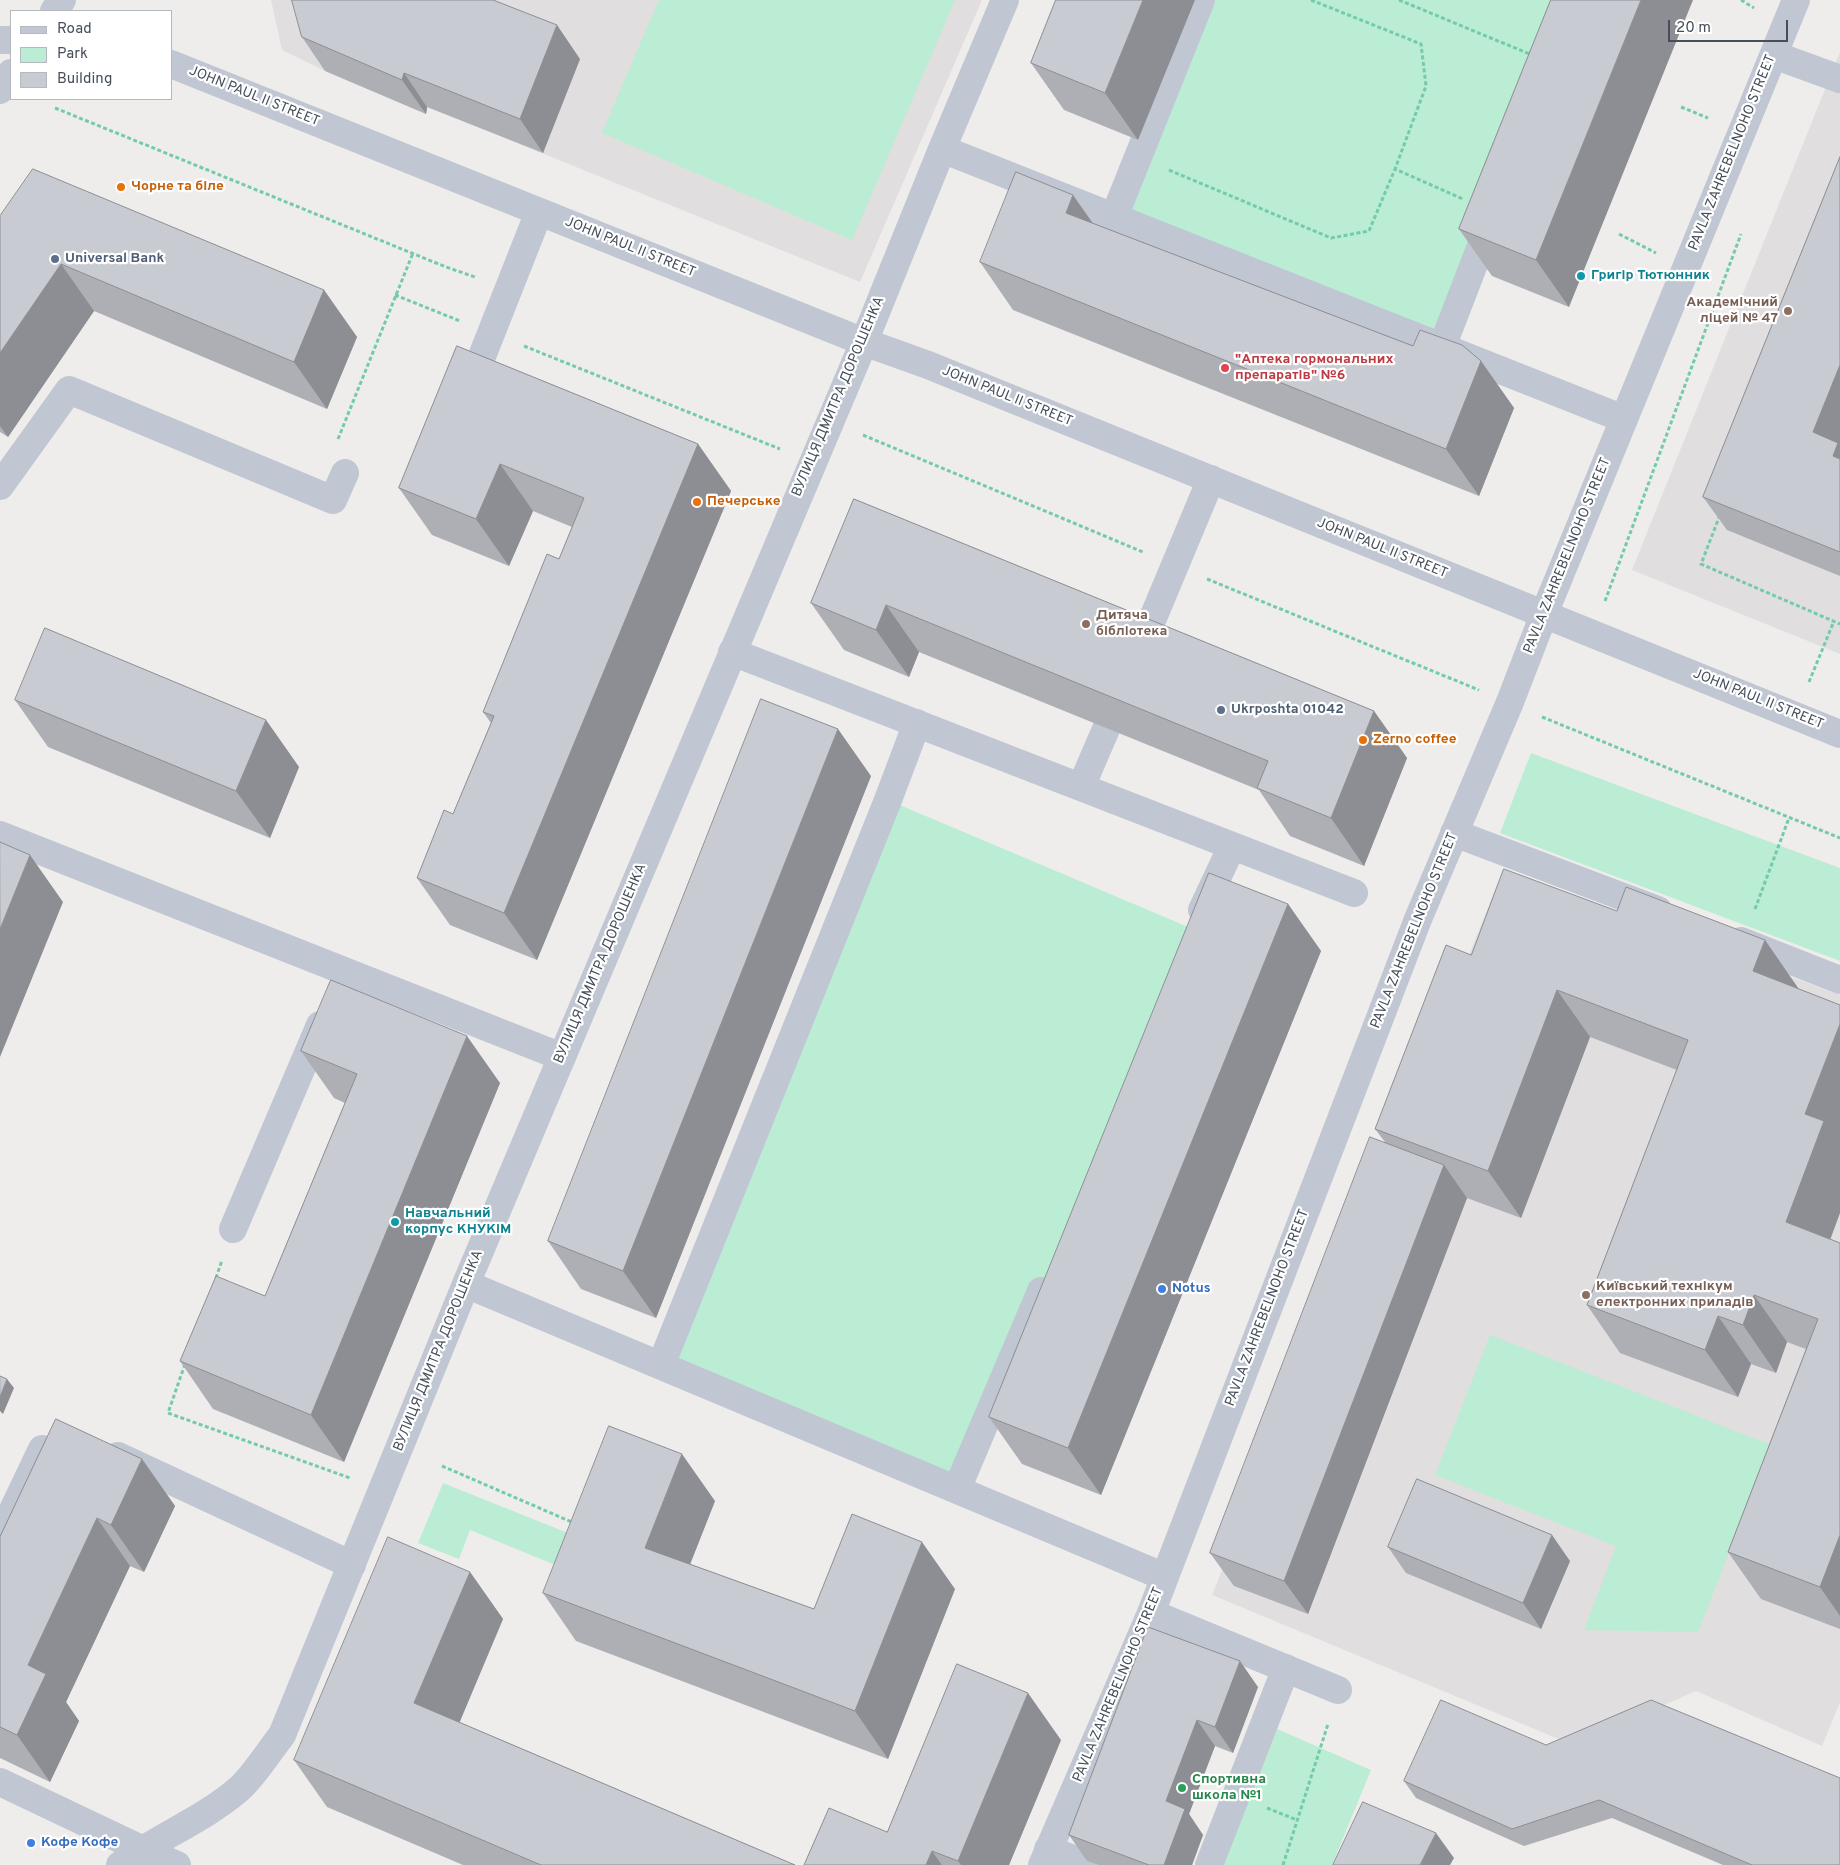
<!DOCTYPE html>
<html>
<head>
<meta charset="utf-8">
<style>
	body { margin:0 }
	#map { position:relative; width:1840px; height:1865px; overflow:hidden; background:#efedec; font-family:Overpass,sans-serif }
	canvas { display:block }
	.legend { position:absolute; left:10px; top:10px; width:162px; height:90px; box-sizing:border-box; background:#fff; border:1px solid #b5b8bd; margin:0; padding:6px 9px; list-style:none; font-size:15px; color:#454e59 }
	.legend li { display:flex; align-items:center; gap:10px; height:25px }
	.legend b { width:25px; border:1px solid #b5b8bd }
	.scale { position:absolute; left:1668px; top:20px; width:120px; height:22px; box-sizing:border-box; border:2px solid #454e59; border-top:0; padding-left:6px; font-size:15px; line-height:18px; white-space:nowrap; color:#454e59; -webkit-text-stroke:4px #fff; paint-order:stroke }
</style>
</head>
<body>
<div id="map">
<canvas width="1840" height="1865"></canvas>
<ul class="legend">
<li><b style="height:6px;background:#c0c7d2"></b>Road</li>
<li><b style="height:14px;background:#baedd3"></b>Park</li>
<li><b style="height:14px;background:#c9cbd2"></b>Building</li>
</ul>
<div class="scale">20 m</div>
</div>
<script>
const c = document.querySelector('canvas').getContext('2d');
c.lineJoin = 'round';
function fillPath(path, color) { c.fillStyle = color; c.fill(path, 'evenodd'); }
function strokePath(path, color, width, dash) { c.strokeStyle = color; c.lineWidth = width; c.lineCap = dash ? 'butt' : 'round'; c.setLineDash(dash || []); c.stroke(path); }
function label(font, color, halo, rows, align = 'center') {
  c.font = font + ' Overpass,sans-serif'; c.lineWidth = 4.5; c.setLineDash([]); c.textBaseline = 'middle'; c.strokeStyle = halo; c.fillStyle = color; for (const [text, x, y, turn = 0] of rows) {
    c.save(); c.translate(x, y); c.rotate((+turn || 0) * Math.PI / 180); c.textAlign = isNaN(turn) ? turn : align; if (halo) c.strokeText(text, 0, 0); c.fillText(text, 0, 0); c.restore();
  }
}
fillPath(new Path2D(`
	M271 0H982L860 282 428 107 426 114 325 71 282 50Z
	M1840 52V654L1632 570Z
	M1503 870 1840 995V1702L1822 1746 1696 1691 1573 1745 1212 1595Z`), '#e0dede');
fillPath(new Path2D(`
	M659 0H955L852 240 602 133Z
	M1201 0H1573L1442 347 1114 217Z
	M1531 753 1840 868V961L1500 833Z
	M888 800 1193 929 957 1489 661 1365Z
	M1490 1335 1771 1445 1698 1632 1584 1630 1616 1546 1435 1475Z
	M443 1483 578 1537 565 1569 470 1530 459 1559 418 1543Z
	M1275 1728 1371 1770 1332 1865H1221Z`), '#baedd3');
strokePath(new Path2D(`
	M1311 0 1421 44 1426 86 1395 169
	M1399 0 1532 55
	M1741 0 1754 8
	M1681 107 1708 118
	M55 108 446 267 475 277
	M1169 170 1331 238 1369 231 1395 169 1463 199
	M1619 234 1656 253
	M395 295 460 321
	M524 346 780 449
	M863 435 1143 552
	M338 439 413 253
	M1720 515 1701 564 1840 624
	M1207 579 1479 690
	M1605 601 1741 234
	M1809 682 1834 621
	M1542 717 1840 838
	M1755 909 1789 818
	M216 1278 222 1260
	M185 1364 168 1413 350 1478
	M442 1466 574 1523
	M1267 1808 1297 1820
	M1283 1865 1328 1724`), '#73cba8', 3, [4, 2.5]);
strokePath(new Path2D(`
	M54 11 62 0
	M0 40H11
	M1774 55 1840 79
	M171 64 864 342 928 365 1840 734
	M0 90 11 73
	M942 149 1624 419
	M1114 217 1201 0
	M1442 347 1491 220
	M471 384 539 212
	M0 486 69 390 333 500 345 473
	M1140 649 1211 479
	M732 652 1354 893
	M1081 787 1106 729
	M1454 833 1658 910
	M0 835 562 1057
	M1202 910 1232 846
	M1741 941 1840 980
	M233 1229 320 1025
	M466 1284 1165 1577
	M661 1365 888 800 917 723
	M118 1456 352 1565
	M957 1489 1041 1291
	M0 1537 42 1449
	M1151 1613 1338 1690
	M0 1782 141 1849 177 1865
	M1048 1849 1088 1865
	M120 1865C158 1837 203 1820 239 1789 253 1777 270 1750 282 1735L466 1284 864 342 942 149 1005 0
	M1042 1865 1151 1613 1418 919 1510 702 1544 614 1796 0
	M1209 1865 1286 1668`), '#c0c7d2', 28);
fillPath(new Path2D(`
	M1056 0 1138 140 1064 110 1031 63Z
	M1551 0 1569 307 1492 276 1459 229Z
	M302 37 580 59 543 153 427 107 426 114 325 71Z
	M1840 157V576L1727 530 1703 497Z
	M0 216 324 290 357 337 327 409 94 311 8 437 0 432Z
	M1094 224 1413 346 1481 361 1514 408 1479 496 1013 310 980 262Z
	M457 346 698 444 731 491 537 960 450 925 417 878 453 814 491 723 483 712 559 559 572 527 533 511 509 566 432 535 399 488Z
	M854 499 1374 711 1407 758 1364 866 1290 836 1259 790 919 652 909 677 844 650 811 603Z
	M15 700 266 720 299 767 270 838 48 747Z
	M871 776 656 1318 581 1289 548 1241Z
	M1288 904 1321 951 1101 1495 1022 1464 989 1417Z
	M1617 911 1765 940 1798 988 1830 1239 1840 1243V1629L1761 1599 1728 1552 1806 1349 1787 1342 1776 1373 1751 1364 1738 1397 1620 1353 1587 1305 1677 1070 1590 1037 1521 1218 1467 1198 1308 1614 1234 1586 1210 1553 1385 1142 1375 1129 1471 955Z
	M301 1051 500 1083 344 1462 213 1409 180 1361 265 1296 345 1103 334 1098Z
	M142 1459 175 1506 144 1572 130 1566 66 1702 79 1721 50 1782 0 1758V1537Z
	M715 1501 690 1564 814 1609 955 1589 888 1759 576 1641 543 1593Z
	M1388 1547 1570 1561 1541 1629 1406 1573Z
	M470 1572 503 1619 459 1722 795 1865H463L327 1807 294 1760Z
	M1148 1627 1258 1687 1233 1753 1215 1746 1189 1814 1203 1835 1192 1865H1099L1087 1861 1069 1835Z
	M1061 1740 1009 1865H804L887 1832Z
	M1546 1745 1840 1865H1723L1612 1818 1524 1846 1416 1798 1404 1781Z`), '#adafb5');
fillPath(new Path2D(`
	M1143 0H1195L1138 140 1105 93Z
	M1641 0H1693L1569 307 1536 260Z
	M557 25 580 59 543 153 520 119Z
	M404 73 427 107 426 114 402 80Z
	M1073 195 1106 242 1066 213Z
	M61 264 94 311 8 437 0 426V353Z
	M324 290 357 337 327 409 294 362Z
	M1481 361 1514 408 1479 496 1446 449Z
	M1840 365V467L1813 432Z
	M698 444 731 491 537 960 504 913Z
	M500 464 533 511 509 566 476 519Z
	M886 605 919 652 909 677 876 630Z
	M1374 711 1407 758 1364 866 1331 818Z
	M266 720 299 767 270 838 236 791Z
	M838 729 871 776 656 1318 623 1271Z
	M30 855 63 902 0 1057V929Z
	M1288 904 1321 951 1101 1495 1068 1448Z
	M1765 940 1798 988 1786 1018 1753 971Z
	M1557 990 1590 1037 1521 1218 1488 1171Z
	M1840 1024V1213L1819 1270 1786 1222 1805 1114Z
	M467 1036 500 1083 344 1462 311 1415Z
	M1444 1165 1467 1198 1308 1614 1284 1581Z
	M1754 1295 1787 1342 1776 1373 1743 1325Z
	M1718 1316 1751 1364 1738 1397 1705 1350Z
	M7 1379 14 1388 3 1414 0 1411V1397Z
	M682 1454 715 1501 678 1595 645 1548Z
	M142 1459 175 1506 144 1572 111 1525Z
	M97 1518 130 1566 66 1702 79 1721 50 1782 17 1735 28 1665Z
	M1552 1535 1570 1561 1541 1629 1523 1603Z
	M1840 1535V1616L1820 1587Z
	M922 1542 955 1589 888 1759 855 1711Z
	M470 1572 503 1619 448 1750 414 1703Z
	M1240 1661 1258 1687 1233 1753 1215 1727Z
	M1028 1693 1061 1740 1009 1865H961L958 1861Z
	M1197 1720 1215 1746 1189 1814 1203 1835 1192 1865H1164L1166 1801Z
	M1436 1833 1454 1858 1450 1865H1420Z
	M932 1851 942 1865H926Z`), '#8d8e93');
const building = new Path2D(`
	M292 0H493L557 25 520 119 404 73 402 80 302 37Z
	M1056 0H1143L1105 93 1031 63Z
	M1551 0H1641L1536 260 1459 229Z
	M1840 157V365L1813 432 1838 443 1833 456 1840 459V552L1703 497Z
	M33 169 324 290 294 362 61 264 0 353V216Z
	M1016 172 1073 195 1066 213 1413 346 1420 330 1462 345 1481 361 1446 449 980 262Z
	M457 346 698 444 504 913 417 878 444 810 453 814 494 716 483 712 547 554 559 559 584 498 500 464 476 519 399 488Z
	M854 499 1374 711 1331 818 1257 788 1268 761 886 605 876 630 811 603Z
	M45 628 266 720 236 791 15 700Z
	M761 699 838 729 623 1271 548 1241Z
	M0 842 30 855 0 929Z
	M1504 869 1617 911 1626 887 1765 940 1753 971 1840 1005V1024L1805 1114 1824 1121 1786 1222 1840 1243V1535L1820 1587 1728 1552 1818 1319 1754 1295 1743 1325 1718 1316 1705 1350 1587 1305 1688 1040 1557 990 1488 1171 1375 1129 1446 945 1471 955Z
	M1209 873 1288 904 1068 1448 989 1417Z
	M331 980 467 1036 311 1415 180 1361 216 1276 265 1296 357 1074 301 1051Z
	M1370 1137 1444 1165 1284 1581 1210 1553Z
	M0 1376 7 1379 0 1397Z
	M56 1419 142 1459 111 1525 97 1518 28 1665 46 1674 17 1735 0 1727V1537Z
	M609 1426 682 1454 645 1548 814 1609 852 1514 922 1542 855 1711 543 1593Z
	M1417 1479 1552 1535 1523 1603 1388 1547Z
	M388 1537 470 1572 414 1703 795 1865H541L294 1760Z
	M1148 1627 1240 1661 1215 1727 1197 1720 1166 1801 1185 1809 1164 1865H1149L1069 1835Z
	M957 1664 1028 1693 958 1861 932 1851 926 1865H804L829 1808 887 1832Z
	M1441 1700 1546 1745 1651 1700 1840 1778V1865H1752L1599 1800 1512 1829 1404 1781Z
	M1363 1802 1436 1833 1420 1865H1333Z`);
fillPath(building, '#c9cbd2');
strokePath(building, '#8d8e93', 1);
for (const [x, y, r, color] of [
	[121,187,5,"#e8710a"],
	[55,259,5,"#5c6f8a"],
	[1581,276,5,"#0f9aa8"],
	[1788,311,5,"#8d6e63"],
	[1225,368,5,"#e0444e"],
	[697,502,5,"#e8710a"],
	[1086,624,5,"#8d6e63"],
	[1221,710,5,"#5c6f8a"],
	[1363,740,5,"#e8710a"],
	[395,1222,5,"#0f9aa8"],
	[1162,1289,5,"#3f7fe0"],
	[1586,1295,5,"#8d6e63"],
	[1182,1788,5,"#2e9e5b"],
	[31,1843,5,"#3f7fe0"]
]) { const dot = new Path2D(); dot.arc(x, y, r, 0, 2 * Math.PI); c.fillStyle = color; c.fill(dot); strokePath(dot, '#fff', 2); }
label('14px', '#454e59', '#fff', [
	["JOHN PAUL II STREET",254,97,22],
	["PAVLA ZAHREBELNOHO STREET",1733,153,-68],
	["JOHN PAUL II STREET",630,248,22],
	["ВУЛИЦЯ ДМИТРА ДОРОШЕНКА",839,397,-67],
	["JOHN PAUL II STREET",1007,397,22],
	["JOHN PAUL II STREET",1382,549,22],
	["PAVLA ZAHREBELNOHO STREET",1568,556,-68],
	["JOHN PAUL II STREET",1758,700,22],
	["PAVLA ZAHREBELNOHO STREET",1415,931,-68],
	["ВУЛИЦЯ ДМИТРА ДОРОШЕНКА",601,964,-67],
	["PAVLA ZAHREBELNOHO STREET",1268,1308,-69],
	["ВУЛИЦЯ ДМИТРА ДОРОШЕНКА",439,1351,-68],
	["PAVLA ZAHREBELNOHO STREET",1119,1685,-67]
]);
label('bold 14px', '#c56008', '#fff', [
	["Чорне та біле",131,187],
	["Печерське",707,502],
	["Zerno coffee",1373,740]
], 'left');
label('bold 14px', '#4e5e75', '#fff', [
	["Universal Bank",65,259],
	["Ukrposhta 01042",1231,710]
], 'left');
label('bold 14px', '#0d838f', '#fff', [
	["Григір Тютюнник",1591,276],
	["Навчальний",405,1214],
	["корпус КНУКіМ",405,1230]
], 'left');
label('bold 14px', '#785e54', '#fff', [
	["Академічний",1778,303,"right"],
	["ліцей № 47",1778,319,"right"],
	["Дитяча",1096,616],
	["бібліотека",1096,632],
	["Київський технікум",1596,1287],
	["електронних приладів",1596,1303]
], 'left');
label('bold 14px', '#be3a42', '#fff', [
	["\"Аптека гормональних",1235,360],
	["препаратів\" №6",1235,376]
], 'left');
label('bold 14px', '#366cbe', '#fff', [
	["Notus",1172,1289],
	["Кофе Кофе",41,1843]
], 'left');
label('bold 14px', '#27864d', '#fff', [
	["Спортивна",1192,1780],
	["школа №1",1192,1796]
], 'left');
</script>
</body>
</html>
